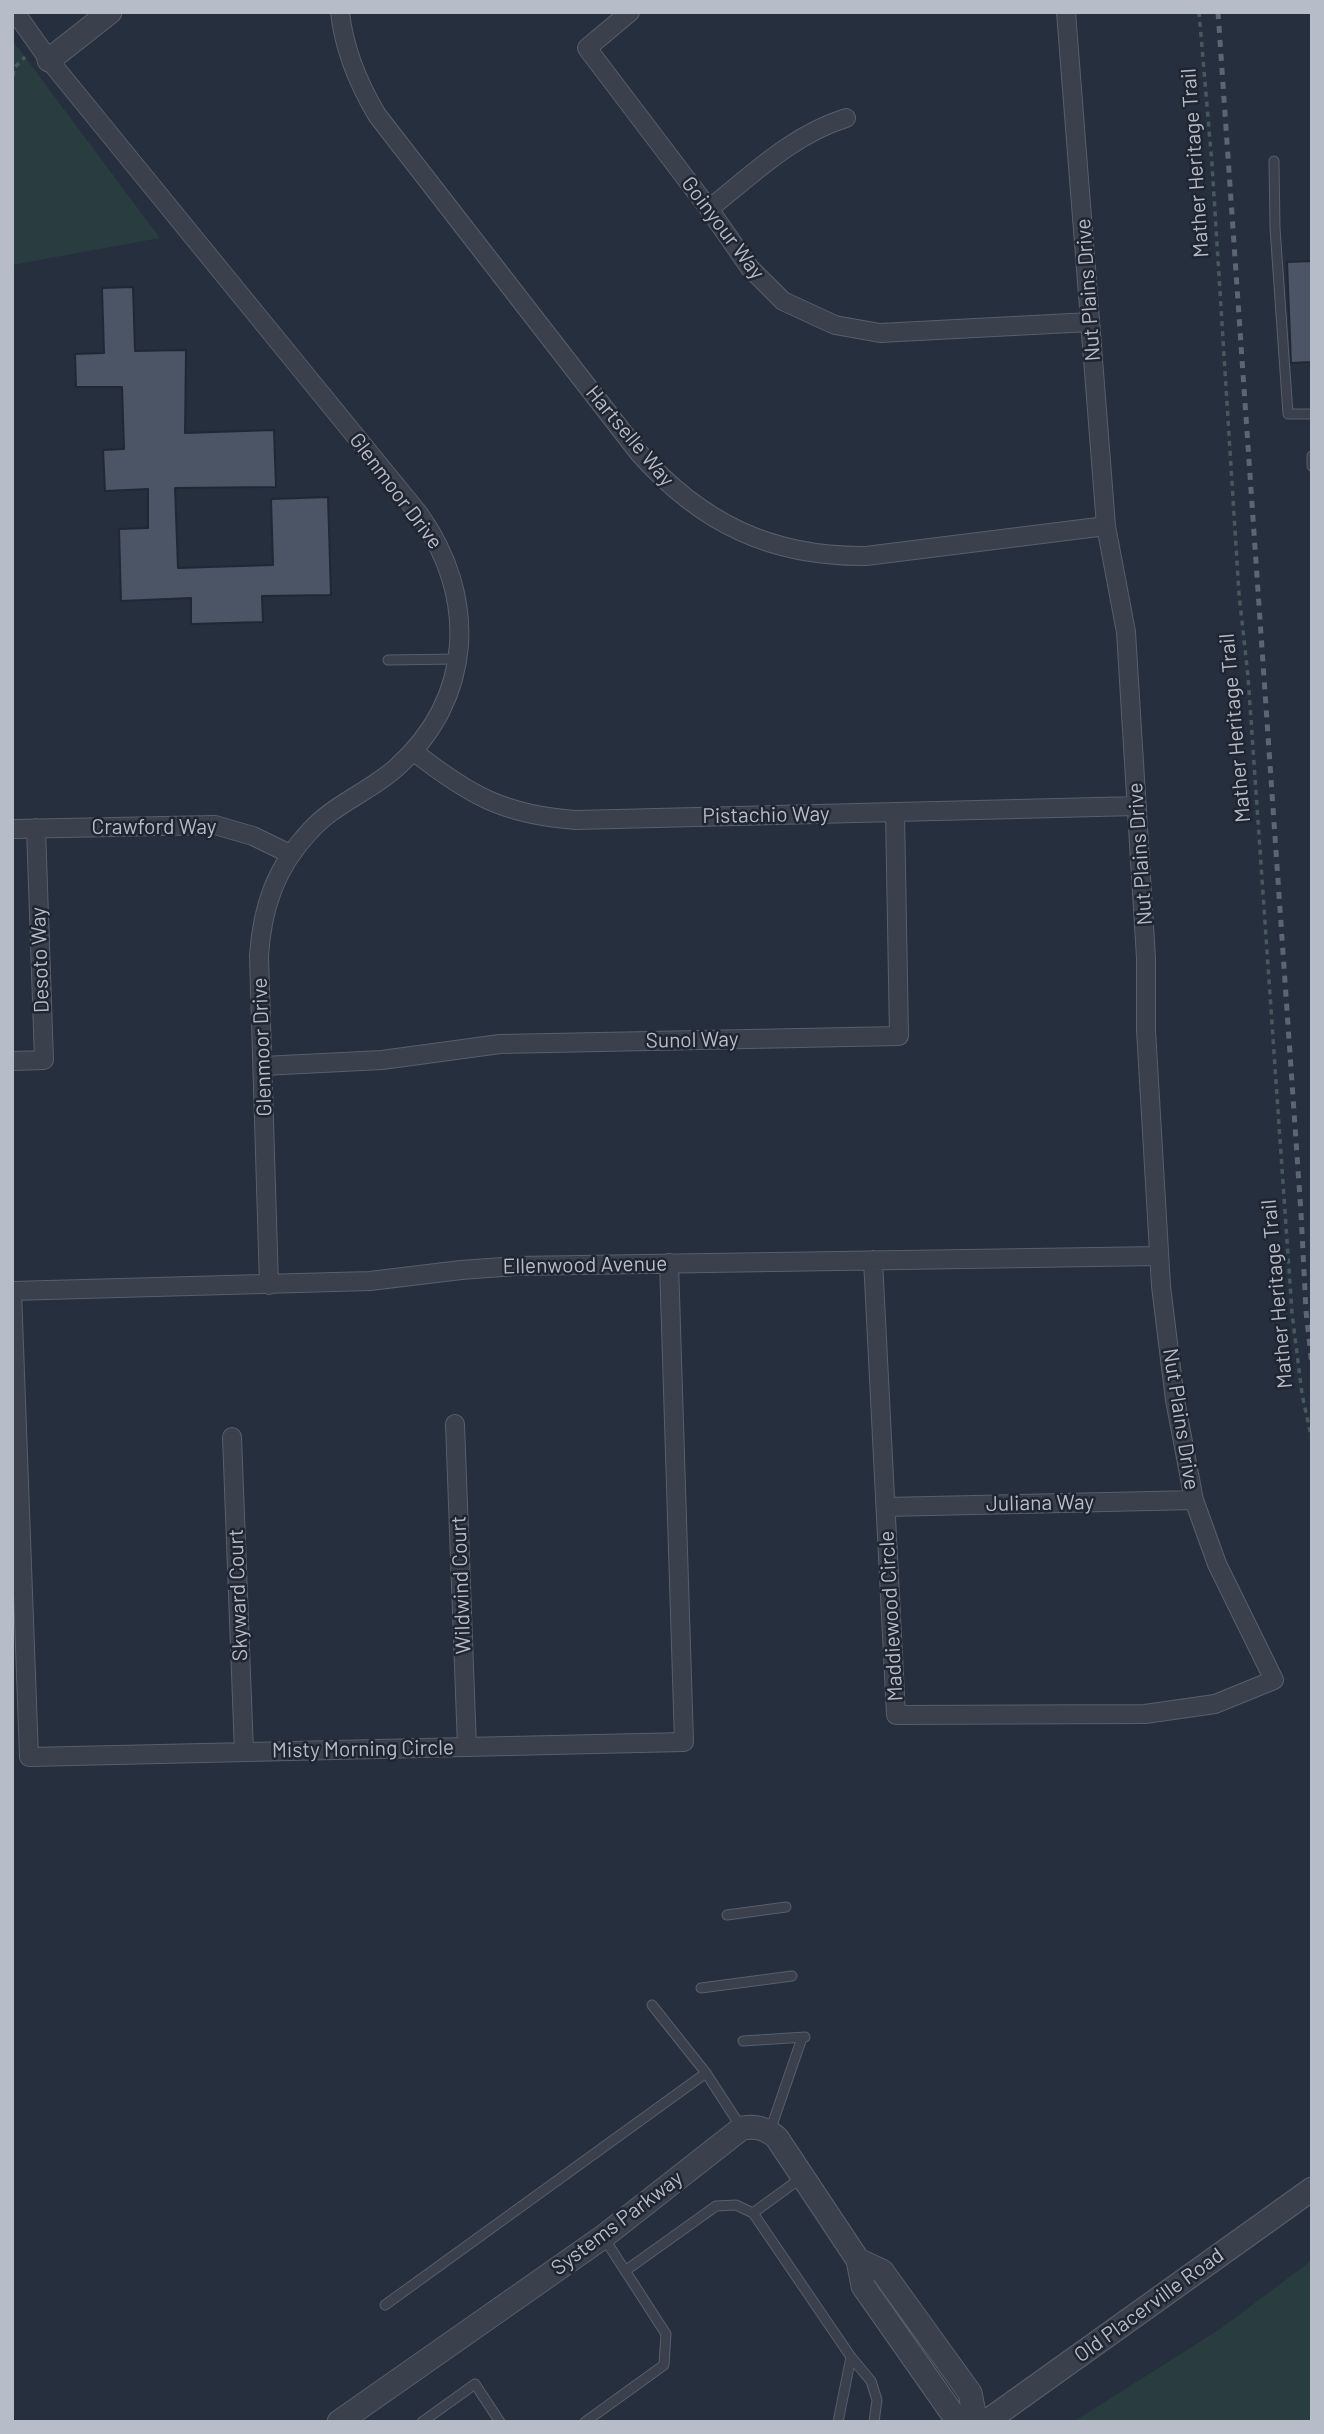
<!DOCTYPE html>
<html>
<head>
<meta charset="utf-8">
<style>
	body { margin:0 }
	#map { position:relative; width:1324px; height:2434px; overflow:hidden; background:#262f3d; font-family:Barlow,sans-serif }
	canvas { display:block }
	.frame { position:absolute; inset:0; border:14px solid #b6bcc8; pointer-events:none }
</style>
</head>
<body>
<div id="map">
<canvas width="1324" height="2434"></canvas>
<div class="frame"></div>
</div>
<script>
const c = document.querySelector('canvas').getContext('2d');
c.lineJoin = 'round';
function fillPath(path, color) { c.fillStyle = color; c.fill(path, 'evenodd'); }
function strokePath(path, color, width, dash) { c.strokeStyle = color; c.lineWidth = width; c.lineCap = dash ? 'butt' : 'round'; c.setLineDash(dash || []); c.stroke(path); }
function label(font, color, halo, rows, align = 'center') {
  c.font = font + ' Barlow,sans-serif'; c.lineWidth = 5; c.setLineDash([]); c.textBaseline = 'middle'; c.strokeStyle = halo; c.fillStyle = color; for (const [text, x, y, turn = 0] of rows) {
    c.save(); c.translate(x, y); c.rotate((+turn || 0) * Math.PI / 180); c.textAlign = isNaN(turn) ? turn : align; if (halo) c.strokeText(text, 0, 0); c.fillText(text, 0, 0); c.restore();
  }
}
fillPath(new Path2D(`
	M12 40 25 57 160 238 12 265Z
	M1312 2260V2422H1073L1220 2329Z`), '#293c3f');
const building = new Path2D(`
	M1312 261V362L1291 363 1287 262Z
	M133 287 135 351 186 350 185 433 274 430 276 487 175 488 178 568 273 565 271 499 328 497 331 595 262 596 263 622 191 624V598L121 601 119 529 148 528V489L105 491 103 450 124 449 122 387H76L75 354 104 353 102 288Z`);
fillPath(building, '#4c5565');
strokePath(building, '#212834', 2);
const service = new Path2D(`
	M1274 161 1275 228 1288 414H1312
	M1312 456V466
	M388 660 457 659
	M727 1915 786 1907
	M701 1988 792 1976
	M743 2041 805 2037
	M706 2073 741 2127
	M770 2131 802 2038
	M753 2213 851 2357 871 2381 877 2400 874 2422
	M625 2271 716 2206 736 2205 753 2213 801 2178
	M385 2305 706 2073 652 2005
	M422 2422 475 2384 500 2422
	M585 2422 664 2365 666 2334 604 2238
	M838 2422 851 2357`);
const minor = new Path2D(`
	M15 12 49 60 419 514C478 597 474 698 396 768 369 792 334 804 310 831 276 867 262 907 259 956L269 1285
	M340 12C344 50 358 83 377 115L639 453C701 523 771 557 866 556L1106 526
	M630 12 587 48 709 209 750 268 783 301 835 325 880 333 1090 322
	M709 209C753 174 792 135 846 118
	M413 751C469 795 504 815 576 820L1137 806
	M12 829 215 825 253 836 290 854
	M12 1061 44 1060 36 828
	M263 1066 382 1060 500 1044 899 1036 895 812
	M873 1260 896 1715 1145 1714 1215 1704 1274 1680 1217 1564 1194 1500 1175 1400 1161 1286 1146 1030V958L1126 632 1106 526 1066 12
	M669 1263 684 1742 29 1757 12 1291 370 1281 461 1270 516 1266 1159 1256
	M455 1424 467 1747
	M232 1437 244 1752
	M886 1507 1194 1500`);
const tertiary = new Path2D(`
	M49 60 110 12
	M858 2260 882 2271 970 2393 976 2422
	M339 2422 603 2237 742 2128C756 2126 766 2128 777 2138L858 2260 863 2286 952 2413 967 2422
	M986 2422 1312 2189`);
strokePath(service, '#585f6b', 11);
strokePath(minor, '#585f6b', 20);
strokePath(tertiary, '#585f6b', 25);
strokePath(new Path2D(`
	M1199 12 1212 164 1239 594 1248 676 1292 1313 1302 1394 1312 1440
	M12 86 14 68 25 57`), '#48595d', 3.5, [5, 5]);
strokePath(service, '#3a414d', 9);
strokePath(minor, '#3a414d', 18);
strokePath(tertiary, '#3a414d', 23);
strokePath(new Path2D(`
	M1218 12 1301 1213 1306 1311 1312 1366`), '#5c6573', 5, [7, 7]);
label('21px', '#b6bcc8', '#1f2632', [
	["Mather Heritage Trail",1195,163,-94],
	["Goinyour Way",723,228,53],
	["Nut Plains Drive",1088,290,-94],
	["Hartselle Way",630,436,50],
	["Glenmoor Drive",396,491,53],
	["Mather Heritage Trail",1235,728,-95],
	["Pistachio Way",766,815,-1],
	["Crawford Way",154,827],
	["Nut Plains Drive",1140,854,-94],
	["Desoto Way",40,960,-92],
	["Sunol Way",692,1040,-1],
	["Glenmoor Drive",262,1047,-92],
	["Ellenwood Avenue",585,1265,-1],
	["Mather Heritage Trail",1277,1294,-95],
	["Nut Plains Drive",1181,1419,81],
	["Juliana Way",1040,1503,-1],
	["Wildwind Court",461,1585,-92],
	["Skyward Court",238,1595,-92],
	["Maddiewood Circle",891,1616,-93],
	["Misty Morning Circle",363,1749,-1],
	["Systems Parkway",617,2223,-37],
	["Old Placerville Road",1149,2305,-36]
]);
</script>
</body>
</html>
